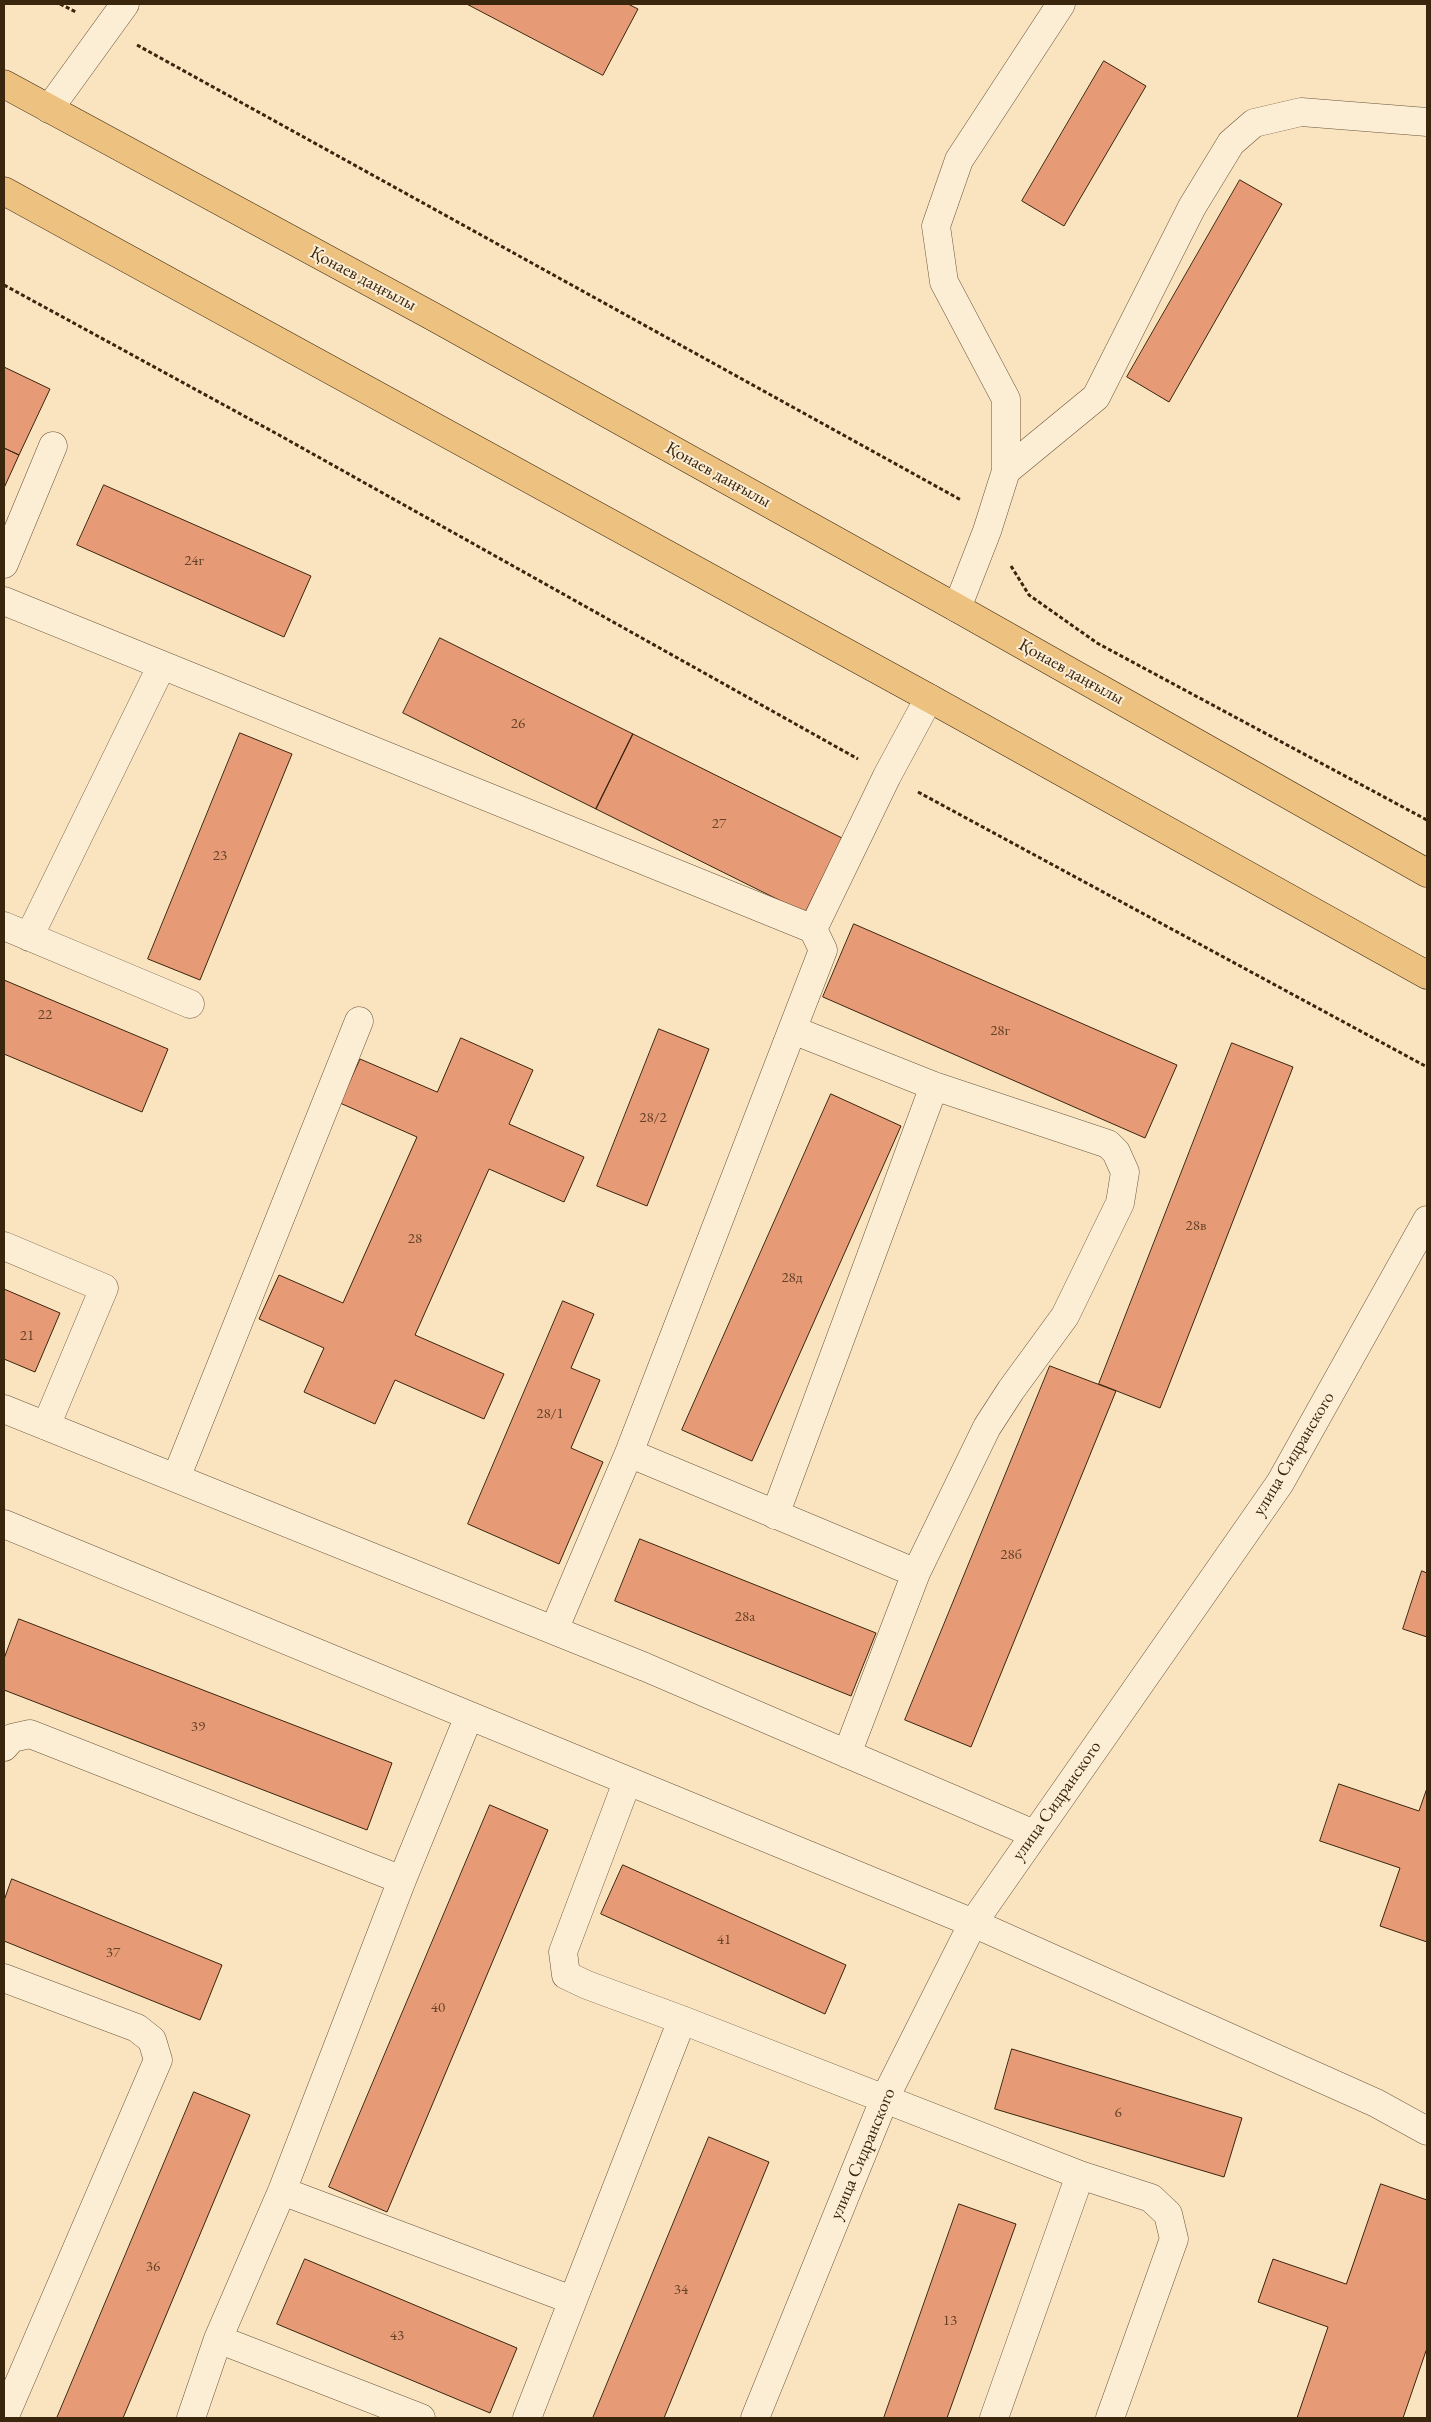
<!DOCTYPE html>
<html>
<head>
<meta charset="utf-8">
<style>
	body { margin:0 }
	#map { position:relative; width:1431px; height:2422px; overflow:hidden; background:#fae4bf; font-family:"EB Garamond",serif }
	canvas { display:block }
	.frame { position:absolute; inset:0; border:5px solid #3a250d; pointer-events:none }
</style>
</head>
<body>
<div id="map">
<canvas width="1431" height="2422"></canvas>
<div class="frame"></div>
</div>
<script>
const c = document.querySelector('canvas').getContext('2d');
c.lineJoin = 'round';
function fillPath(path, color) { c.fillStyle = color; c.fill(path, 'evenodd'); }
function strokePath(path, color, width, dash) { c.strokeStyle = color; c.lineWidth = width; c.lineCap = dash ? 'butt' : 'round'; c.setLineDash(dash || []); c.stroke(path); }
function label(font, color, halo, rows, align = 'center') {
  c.font = font + ' "EB Garamond",serif'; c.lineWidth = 4; c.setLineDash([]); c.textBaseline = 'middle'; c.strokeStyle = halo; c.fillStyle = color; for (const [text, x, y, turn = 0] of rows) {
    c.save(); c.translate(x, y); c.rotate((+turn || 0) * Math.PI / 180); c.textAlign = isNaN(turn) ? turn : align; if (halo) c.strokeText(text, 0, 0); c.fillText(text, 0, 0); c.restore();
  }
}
const building = new Path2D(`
	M467 4H628L638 9 603 75Z
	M1104 61 1146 86 1064 226 1022 201Z
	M1240 180 1282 204 1169 402 1127 377Z
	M4 367 50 389 19 455 4 448Z
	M4 448 19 455 4 488Z
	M104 485 311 576 284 637 77 545Z
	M440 638 633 734 596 809 403 713Z
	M240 733 292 754 200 980 148 959Z
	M633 734 842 838 805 913 596 809Z
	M854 924 1177 1065 1145 1138 823 997Z
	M4 980 168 1049 142 1112 4 1054Z
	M659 1029 709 1049 647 1206 597 1186Z
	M461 1038 533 1070 509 1124 584 1157 564 1202 489 1169 415 1335 504 1374 484 1419 395 1380 375 1424 304 1392 324 1348 259 1319 279 1275 343 1303 417 1137 340 1103 360 1059 437 1092Z
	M1232 1043 1293 1067 1160 1408 1099 1384Z
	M831 1094 901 1126 752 1461 682 1430Z
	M4 1289 60 1313 35 1372 4 1359Z
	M563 1301 594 1314 571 1368 600 1380 571 1448 603 1462 559 1564 468 1524Z
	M1050 1366 1116 1391 971 1747 905 1720Z
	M640 1539 876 1633 851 1696 615 1601Z
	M1422 1571 1427 1573V1637L1403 1629Z
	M19 1619 392 1763 367 1830 4 1690V1659Z
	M1339 1784 1419 1811 1427 1788V1942L1380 1926 1400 1868 1320 1841Z
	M490 1805 548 1830 387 2212 329 2187Z
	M623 1865 846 1965 825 2014 601 1914Z
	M12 1879 222 1965 200 2020 4 1941V1901Z
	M1012 2049 1242 2118 1224 2177 995 2109Z
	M194 2092 250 2115 123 2418H57Z
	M709 2137 769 2162 664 2418H593Z
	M1381 2184 1427 2200V2348L1403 2418H1297L1328 2327 1258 2302 1273 2259 1346 2284Z
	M959 2204 1016 2224 947 2418H884Z
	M305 2259 517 2348 490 2413 277 2324Z`);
fillPath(building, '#e69b76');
strokePath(building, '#3a250d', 1);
const minor = new Path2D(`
	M49 109 125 4
	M1006 471 1096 397 1192 207 1231 143 1254 123 1301 112 1427 122
	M4 564 53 446
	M4 601 813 929 823 950 629 1453 554 1630
	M957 608 987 531 1006 471V399L944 282 936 226 959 160 1061 4
	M4 926 190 1004
	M813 929 887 776 929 698
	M29 937 162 665
	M793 1030 934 1086 1108 1144 1116 1152 1125 1172 1120 1203 1065 1316 1011 1390 987 1427 916 1573 847 1754
	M4 1246 104 1288 46 1426
	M4 1409 645 1667 1034 1834
	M629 1453 916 1573
	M176 1478 359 1021
	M775 1515 934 1086
	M4 1524 973 1923 1376 2103 1427 2131
	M4 1747 12 1738 30 1734 402 1880
	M627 1782 563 1952 566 1975 587 1985 682 2020 1080 2175 1151 2198 1168 2214 1174 2239 1110 2418
	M4 1978 137 2028 152 2040 158 2060 4 2418
	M282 2191 572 2300
	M218 2339 421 2418
	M191 2418 218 2339 282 2191 402 1880 469 1716
	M527 2418 682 2020
	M755 2418 884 2100 973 1923 1280 1483 1427 1220
	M994 2418 1080 2175`);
const major = new Path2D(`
	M4 84 432 316 957 608 1427 873
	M4 191 929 698 1427 975`);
strokePath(minor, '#6a553a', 29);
strokePath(major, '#3a250d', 29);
strokePath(new Path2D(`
	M60 4 76 12
	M137 45 961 500
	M4 285 279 435 858 759
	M1011 566 1029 595 1097 643 1427 820
	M918 792 1427 1067`), '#3a250d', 3, [4, 2.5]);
strokePath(minor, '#fcedd5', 28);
strokePath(major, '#edc280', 28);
label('15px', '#654227', null, [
	["24г",194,561],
	["26",518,724],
	["27",719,824],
	["23",220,856],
	["22",45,1015],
	["28г",1000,1031],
	["28/2",653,1118],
	["28в",1196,1226],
	["28",415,1239],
	["28д",792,1278],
	["21",27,1336],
	["28/1",550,1414],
	["28б",1011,1555],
	["28а",745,1617],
	["39",198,1727],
	["41",724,1940],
	["37",113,1953],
	["40",438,2008],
	["6",1118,2113],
	["36",153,2267],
	["34",681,2290],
	["13",950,2321],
	["43",397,2336]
]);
label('18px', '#3a250d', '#fcedd5', [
	["Қонаев даңғылы",363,279,28],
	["Қонаев даңғылы",718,475,29],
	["Қонаев даңғылы",1071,672,29],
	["улица Сидранского",1294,1454,-59],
	["улица Сидранского",1057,1801,-55],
	["улица Сидранского",863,2154,-67]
]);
</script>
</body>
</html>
